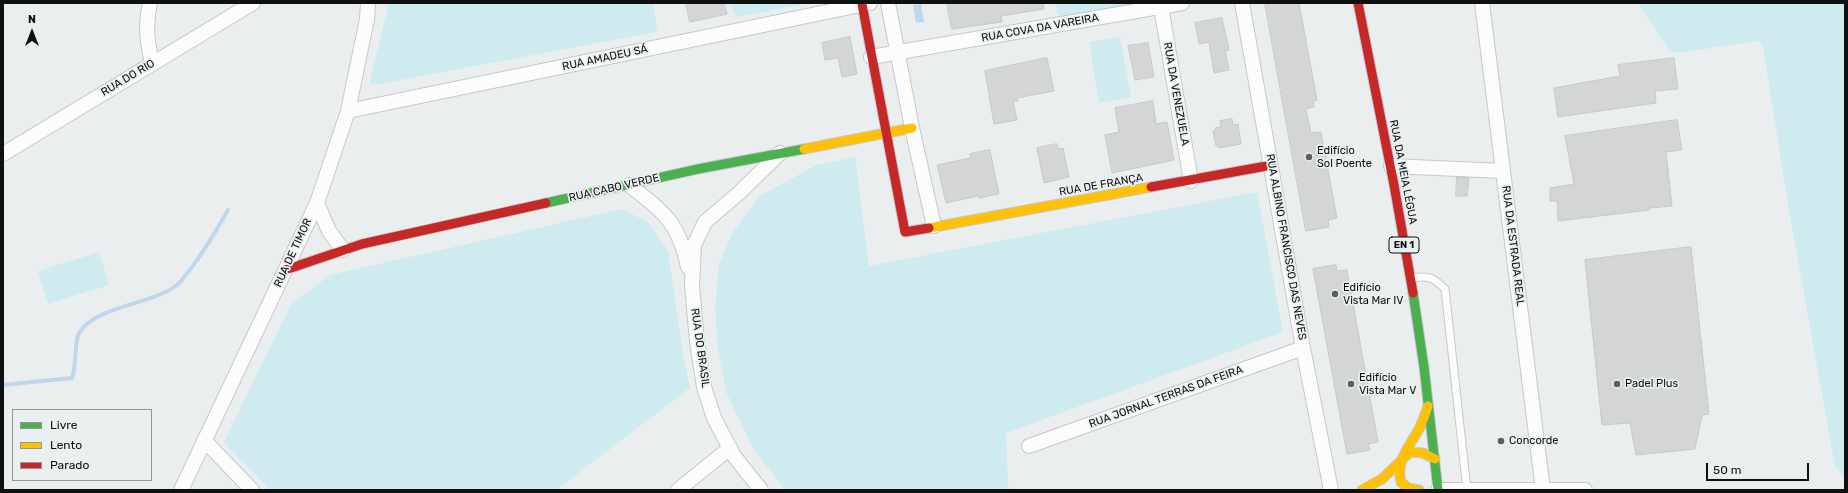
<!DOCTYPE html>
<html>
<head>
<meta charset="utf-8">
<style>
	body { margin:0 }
	#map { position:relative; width:1848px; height:493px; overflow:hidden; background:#ebeeef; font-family:Rubik,sans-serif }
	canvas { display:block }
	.frame { position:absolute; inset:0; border:4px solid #0f1111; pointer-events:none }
	.legend { position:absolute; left:12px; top:409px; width:140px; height:72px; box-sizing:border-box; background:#eaeff0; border:1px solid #929697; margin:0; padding:5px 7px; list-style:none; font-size:12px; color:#0f1111 }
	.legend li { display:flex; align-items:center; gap:8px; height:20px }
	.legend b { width:20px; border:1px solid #929697 }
	.north { position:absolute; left:12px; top:12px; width:40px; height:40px; -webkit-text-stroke:3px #eaeff0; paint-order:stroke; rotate:0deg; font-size:11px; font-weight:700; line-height:16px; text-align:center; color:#0f1111 }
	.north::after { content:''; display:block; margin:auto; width:14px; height:18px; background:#0f1111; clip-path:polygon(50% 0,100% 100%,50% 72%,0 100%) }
	.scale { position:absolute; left:1706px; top:463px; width:103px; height:18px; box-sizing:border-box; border:2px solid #0f1111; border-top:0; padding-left:5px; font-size:12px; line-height:14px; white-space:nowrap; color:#0f1111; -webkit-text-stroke:3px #eaeff0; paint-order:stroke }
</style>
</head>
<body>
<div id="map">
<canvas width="1848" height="493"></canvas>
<div class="frame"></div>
<ul class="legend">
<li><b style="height:5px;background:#4caf50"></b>Livre</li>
<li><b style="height:5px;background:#ffc107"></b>Lento</li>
<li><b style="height:5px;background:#c62828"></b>Parado</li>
</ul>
<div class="north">N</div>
<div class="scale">50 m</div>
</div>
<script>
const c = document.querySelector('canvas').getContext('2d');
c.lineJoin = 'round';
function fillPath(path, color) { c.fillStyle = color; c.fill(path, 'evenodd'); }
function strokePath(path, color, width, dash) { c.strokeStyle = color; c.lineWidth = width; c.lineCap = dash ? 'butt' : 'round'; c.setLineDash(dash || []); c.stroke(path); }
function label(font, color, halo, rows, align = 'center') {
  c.font = font + ' Rubik,sans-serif'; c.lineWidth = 3.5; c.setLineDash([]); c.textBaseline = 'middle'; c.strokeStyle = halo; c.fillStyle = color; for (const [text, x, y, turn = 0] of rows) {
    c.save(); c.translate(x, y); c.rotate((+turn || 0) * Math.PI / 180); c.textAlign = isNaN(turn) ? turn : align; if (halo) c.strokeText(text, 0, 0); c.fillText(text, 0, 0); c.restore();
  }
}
fillPath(new Path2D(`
	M389 3H653L657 28 655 32 374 85 370 83V80Z
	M732 3H809L737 17 734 14Z
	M1055 3H1148L1060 17 1058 15Z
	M1638 3H1845V477L1836 468 1834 461 1788 204 1763 47 1760 42 1757 41 1678 53 1673 52 1669 49Z
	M1120 37 1131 97 1099 103 1089 42Z
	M855 157 869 266 1257 192 1283 332 1006 433 1008 484 1010 490H785L753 448 727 394 718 350 715 308 719 264 733 232 761 195 817 165Z
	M622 209 648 222 668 251 683 354 690 388 556 490H270L224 442 291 304 330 275Z
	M99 252 109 285 48 304 38 271Z`), '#ceebf0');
fillPath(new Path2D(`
	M921 4 924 22 916 23 913 5Z`), '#c0d6ea');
strokePath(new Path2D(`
	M3 385 72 378C77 365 74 342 79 333 95 306 151 305 177 285 181 282 185 275 189 271 204 252 216 231 228 210`), '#c0d6ea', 4);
const building = new Path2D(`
	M686 3H724L727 14 690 22Z
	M947 3H1043L1044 9 1001 16 1002 22 952 29Z
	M1265 3H1299L1317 100 1313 101 1314 107 1306 109 1311 133 1321 132 1337 218 1328 220 1329 227 1306 231Z
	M1222 18 1229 50 1225 51 1229 70 1214 73 1209 42 1199 44 1195 23Z
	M850 37 857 74 842 77 838 58 825 60 822 43Z
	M1148 43 1154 77 1135 80 1128 46Z
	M1047 58 1054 91 1017 98 1018 101H1013L1017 120 994 124 985 71Z
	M1674 58 1678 89 1655 91 1656 103 1558 117 1554 88 1620 76 1618 65Z
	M1153 101 1156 124 1167 122 1174 160 1112 173 1105 135 1119 132 1115 108Z
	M1232 119 1233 125 1238 124 1241 144 1219 148 1218 146H1216L1213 131 1216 130 1215 128 1221 127 1220 121Z
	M1677 120 1682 150 1666 152 1672 206 1650 208 1649 210 1558 221 1557 201H1550V188L1574 184 1565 136Z
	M1057 144 1058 149 1063 148 1069 177 1044 183 1037 148Z
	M990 150 999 194 979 198 978 196 946 203 937 165 970 158V154Z
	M1457 177 1469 178 1467 196H1456Z
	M1691 247 1709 414 1702 415 1695 449 1636 455 1630 423 1602 425 1585 260Z
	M1336 265 1337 271 1347 270 1378 442 1368 444 1370 450 1347 454 1313 269Z`);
fillPath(building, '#d3d5d6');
strokePath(building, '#c6c8c9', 1);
const lane = new Path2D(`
	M1413 278C1428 275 1434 278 1445 289L1467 490`);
const street = new Path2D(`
	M150 3C145 28 147 39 152 64
	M888 3 912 128 934 226
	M1242 3 1303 348 1331 490
	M1482 3 1543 490
	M1161 7 1191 181
	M871 57 1182 3
	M348 111 870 3
	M3 154 253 3
	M1391 166 1503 171
	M629 185C664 212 679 223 688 267
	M317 203 329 231 343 250
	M204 440 252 490
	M1029 446 1303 348
	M181 490 317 203 348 111 367 19 368 3
	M678 490 730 448
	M761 490 734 456 714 418 704 387 697 342 692 285 694 245 705 222 739 193 780 153
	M1438 490H1585`);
const fast = new Path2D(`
	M546 203 698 169 804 149
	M1413 293 1424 367 1438 490`);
const slow = new Path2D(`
	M804 149 912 128
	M929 228 1151 187
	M1362 490 1382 479 1410 452 1423 453 1435 459
	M1419 490 1408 488 1401 482C1395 460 1411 445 1420 427 1423 420 1426 413 1428 406`);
const jam = new Path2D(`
	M1358 3 1394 185 1413 293
	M862 4 905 232 929 228
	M1151 187 1272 165
	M285 270 362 244 546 203`);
strokePath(lane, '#c6c8c8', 9);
strokePath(street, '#c6c8c8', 16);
strokePath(fast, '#c6c8c8', 11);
strokePath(slow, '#c6c8c8', 11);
strokePath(jam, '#c6c8c8', 11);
strokePath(lane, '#fcfcfd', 7);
strokePath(street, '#fcfcfd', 14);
strokePath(fast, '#4caf50', 9);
strokePath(slow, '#ffc107', 9);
strokePath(jam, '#c62828', 9);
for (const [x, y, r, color] of [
	[1309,157,4,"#5c5e5f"],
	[1335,294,4,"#5c5e5f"],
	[1351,384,4,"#5c5e5f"],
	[1617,384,4,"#5c5e5f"],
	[1501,441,4,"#5c5e5f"]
]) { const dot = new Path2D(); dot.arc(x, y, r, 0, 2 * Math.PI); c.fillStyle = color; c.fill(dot); strokePath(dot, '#eaeff0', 1.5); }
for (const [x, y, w] of [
	[1404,245,30]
]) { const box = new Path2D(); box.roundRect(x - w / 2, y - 8, w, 16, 3); c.fillStyle = '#eaeff0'; c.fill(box); strokePath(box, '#0f1111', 1); }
label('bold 10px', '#0f1111', null, [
	["EN 1",1404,245]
]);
label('11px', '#0f1111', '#eaeff0', [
	["RUA COVA DA VAREIRA",1040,28,-10],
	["RUA AMADEU SÁ",605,58,-12],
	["RUA DO RIO",128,78,-31],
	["RUA DA VENEZUELA",1176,94,80],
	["RUA DA MEIA LÉGUA",1403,172,79],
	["RUA DE FRANÇA",1101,185,-10],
	["RUA CABO VERDE",614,188,-13],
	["RUA DA ESTRADA REAL",1513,246,83],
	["RUA ALBINO FRANCISCO DAS NEVES",1286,247,80],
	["RUA DE TIMOR",293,253,-65],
	["RUA DO BRASIL",700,348,82],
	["RUA JORNAL TERRAS DA FEIRA",1166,397,-20]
]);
label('11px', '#0f1111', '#eaeff0', [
	["Edifício",1317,151],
	["Sol Poente",1317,164],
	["Edifício",1343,288],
	["Vista Mar IV",1343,301],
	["Edifício",1359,378],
	["Vista Mar V",1359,391],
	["Padel Plus",1625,384],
	["Concorde",1509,441]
], 'left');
</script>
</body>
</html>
